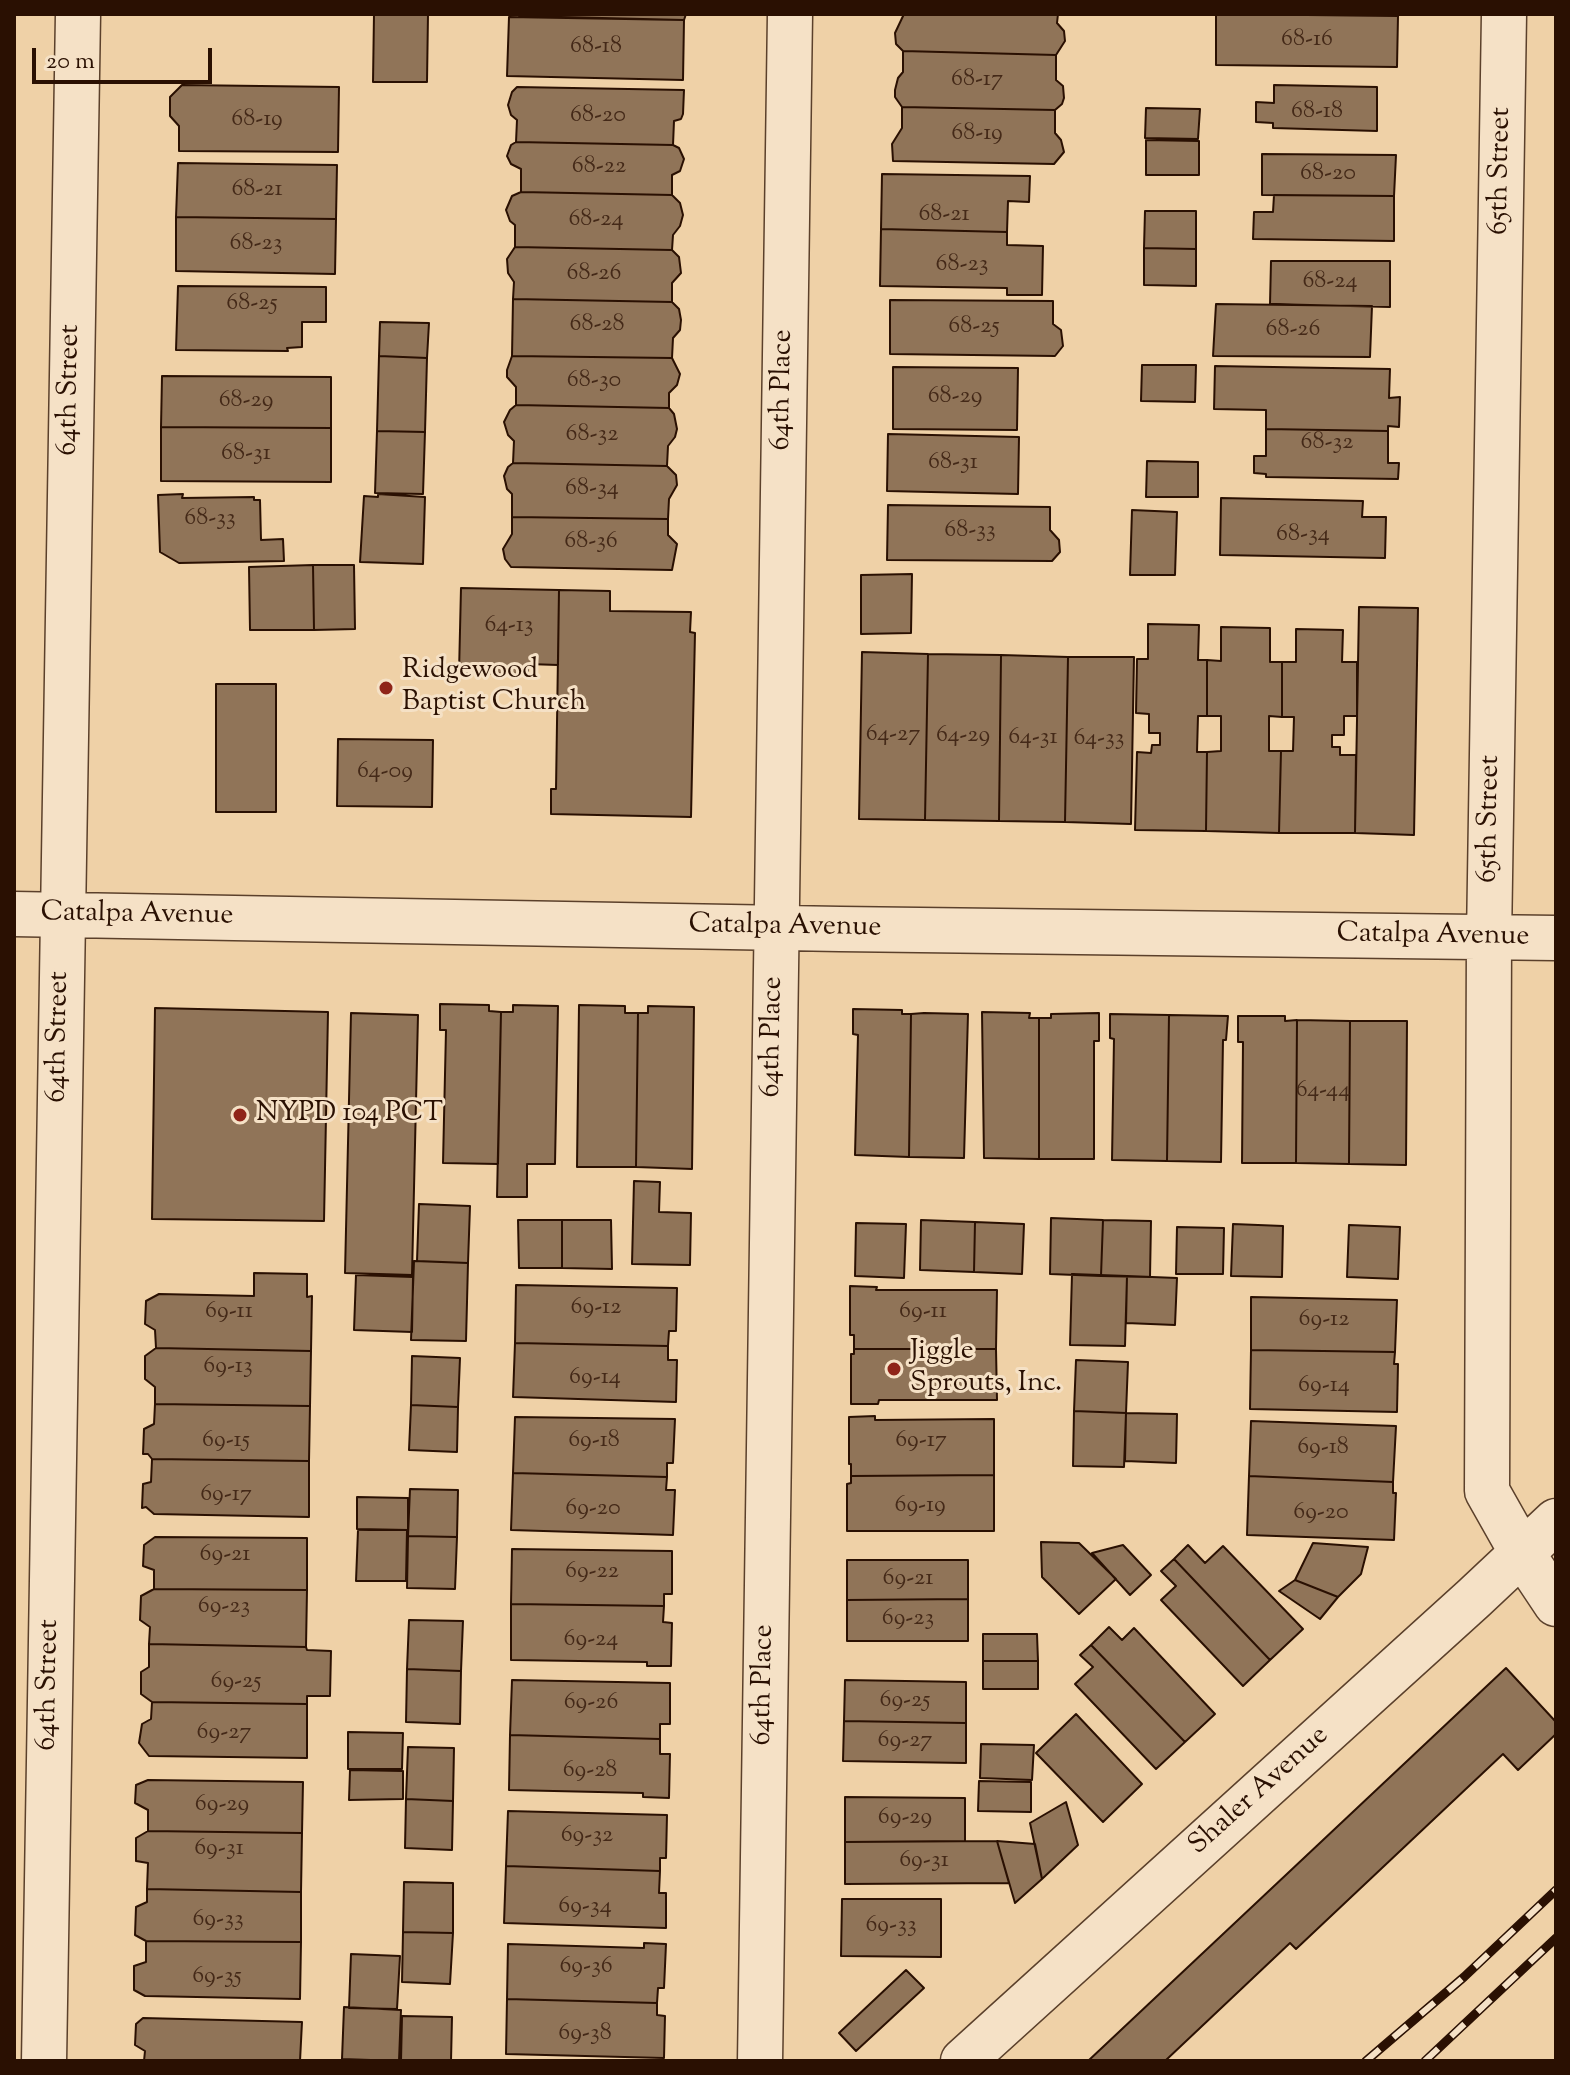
<!DOCTYPE html>
<html>
<head>
<meta charset="utf-8">
<style>
	body { margin:0 }
	#map { position:relative; width:1570px; height:2075px; overflow:hidden; background:#efd1a7; font-family:"Sorts Mill Goudy",serif }
	canvas { display:block }
	.frame { position:absolute; inset:0; border:16px solid #2a1002; pointer-events:none }
	.scale { position:absolute; left:32px; top:48px; width:180px; height:36px; box-sizing:border-box; border:4px solid #2a1002; border-top:0; padding-left:10px; font-size:24px; line-height:28px; white-space:nowrap; color:#2a1002; -webkit-text-stroke:6px #f5e1c6; paint-order:stroke }
</style>
</head>
<body>
<div id="map">
<canvas width="1570" height="2075"></canvas>
<div class="frame"></div>
<div class="scale">20 m</div>
</div>
<script>
const c = document.querySelector('canvas').getContext('2d');
c.lineJoin = 'round';
function fillPath(path, color) { c.fillStyle = color; c.fill(path, 'evenodd'); }
function strokePath(path, color, width, dash) { c.strokeStyle = color; c.lineWidth = width; c.lineCap = dash ? 'butt' : 'round'; c.setLineDash(dash || []); c.stroke(path); }
function label(font, color, halo, rows, align = 'center') {
  c.font = font + ' "Sorts Mill Goudy",serif'; c.lineWidth = 6; c.setLineDash([]); c.textBaseline = 'middle'; c.strokeStyle = halo; c.fillStyle = color; for (const [text, x, y, turn = 0] of rows) {
    c.save(); c.translate(x, y); c.rotate((+turn || 0) * Math.PI / 180); c.textAlign = isNaN(turn) ? turn : align; if (halo) c.strokeText(text, 0, 0); c.fillText(text, 0, 0); c.restore();
  }
}
const building = new Path2D(`
	M374 14H428L427 82H373Z
	M686 14 684 20 520 16 517 14Z
	M904 14H1058L1057 23 1064 31 1065 41 1056 55 903 51 896 44 895 33Z
	M1216 14 1398 16 1397 67 1216 65Z
	M1252 14H1398V16Z
	M509 17 684 20 683 80 507 76Z
	M903 51 1056 55V80L1063 86 1064 98 1062 104 1055 110 902 107 895 97V90L898 78 903 72Z
	M182 85 339 87 338 152 179 151V126L170 116V97Z
	M1274 85 1377 87V131L1273 128V123L1256 122V102L1274 103Z
	M517 87 684 90 683 114 681 119 674 121 673 145 516 142 517 120 511 115 508 105 512 92Z
	M902 107 1055 110V133L1061 140 1064 152 1054 164 893 161 892 144 902 128Z
	M1146 108 1200 109 1198 139 1145 138Z
	M1146 140 1199 141V175H1146Z
	M516 142 673 145 679 148 684 159 680 171 672 175V195L521 192V169L511 164 507 156 511 145Z
	M1262 154 1396 155 1394 196 1262 195Z
	M178 163 337 165 336 219 176 217Z
	M882 174 1030 176 1029 202 1008 201 1007 232 881 229Z
	M521 192 672 195 680 203 683 215 680 226 673 235 672 250 515 247V225L510 221 506 210 512 196Z
	M1274 195 1394 196V241L1253 239 1254 212H1273Z
	M1145 211H1196V249L1144 248Z
	M176 217 336 219 335 274 176 271Z
	M881 229 1007 232V245L1043 246 1042 295H1007V288L880 286Z
	M515 247 672 250 679 257 681 273 672 283V302L513 299 514 282 508 273 507 259Z
	M1144 248 1196 249V286L1144 285Z
	M1271 261H1390V307L1270 304Z
	M178 286 326 287V322H302V347L287 348 288 351 176 350Z
	M513 299 672 302 679 309 681 320 680 330 673 338 672 358 512 356Z
	M890 300 1053 301V324L1061 330 1063 346 1055 356 890 354Z
	M1216 304 1372 306 1370 357 1213 356Z
	M380 322 429 323 427 358 379 356Z
	M379 356 427 358 425 432 377 431Z
	M512 356 672 358 680 374 677 385 669 393V408L516 405V387L507 377V370Z
	M1142 365H1196L1195 402 1141 401Z
	M1215 366 1390 369 1389 398 1400 397 1399 427 1388 426V431L1266 429V410L1214 409Z
	M893 367 1018 368 1017 430 893 429Z
	M162 376 331 377V428L161 427Z
	M516 405 669 408 674 414 677 429 675 437 668 446 667 466 513 463 514 441 508 435 504 422 510 410Z
	M161 427 331 428V482L161 481Z
	M1266 429 1388 431V463H1399L1398 479 1266 477V474L1254 473V456H1266Z
	M377 431 425 432 423 494 375 493Z
	M888 434 1019 437 1018 494 887 491Z
	M1147 461 1198 462V497H1146Z
	M513 463 667 466 676 475 677 485 669 499 668 519 512 517V494L507 489 504 476 508 467Z
	M183 494 182 498 254 497V500H260L261 540 283 539 284 561 179 563 160 552 158 495Z
	M378 494 425 497 423 564 360 562 364 496 378 497Z
	M1221 498 1363 501 1362 517H1386L1385 558 1220 555Z
	M888 505 1050 507V530L1059 540 1060 552 1052 561 887 560Z
	M1132 510 1177 512 1175 575H1130Z
	M512 517 668 519V535L677 544 672 570 511 567 505 559 503 549 512 534Z
	M313 565 314 630H250L249 567Z
	M313 565H354L355 629 314 630Z
	M912 574 911 633 861 634V575Z
	M461 588 559 590 558 665 528 664V674L459 673Z
	M559 590 610 591V611L691 612 690 632 695 633 691 817 551 814V789H556Z
	M1359 607 1418 608 1414 835 1355 833Z
	M1148 624 1199 625 1198 660H1207V716H1198L1197 752H1207L1206 831 1135 830 1137 752 1151 753 1152 745H1160V733H1149V714L1136 713 1137 659H1148Z
	M1221 627 1270 628V662H1282V717L1269 716V751H1281L1279 833 1206 831 1207 752 1221 751V716H1207V660L1221 661Z
	M1296 629 1343 630 1342 662H1357V716H1344V735H1332V747H1340V755H1356L1355 833H1279L1281 751H1293L1294 717H1282V662H1296Z
	M862 652 928 654 925 820 859 819Z
	M928 654 1001 655 999 821 925 820Z
	M1001 655 1068 657 1065 822 999 821Z
	M1068 657H1134L1131 824 1065 822Z
	M216 684H276V812H216Z
	M338 739 433 740 432 807 337 806Z
	M440 1004 489 1005V1011L501 1012 498 1164 443 1163 446 1030H440Z
	M513 1005 558 1006 555 1164H527V1197H497L501 1012H513Z
	M579 1005 625 1006V1013H638L636 1167H577Z
	M648 1006 694 1007 692 1169 636 1167 638 1013H648Z
	M155 1008 328 1012 324 1221 152 1219Z
	M853 1009 902 1010V1014H911L909 1157 855 1155 858 1035 853 1034Z
	M982 1012 1030 1013 1029 1018H1039V1159L984 1158Z
	M351 1013 418 1015 412 1275 345 1273Z
	M924 1013 968 1014 964 1158 909 1157 911 1014Z
	M1099 1013V1041H1094V1159H1039V1018H1051V1014Z
	M1110 1014 1169 1015 1167 1161 1112 1160 1114 1039 1110 1038Z
	M1169 1015 1228 1016 1226 1040H1223L1221 1162 1167 1161Z
	M1238 1016H1285V1021L1297 1020 1296 1163H1242L1243 1042H1238Z
	M1297 1020 1350 1021 1349 1164 1296 1163Z
	M1350 1021H1407L1406 1165 1349 1164Z
	M634 1181 660 1182 659 1212 691 1213 690 1265 632 1264Z
	M419 1204 470 1206 468 1263 417 1261Z
	M1051 1218 1103 1220 1101 1276 1050 1274Z
	M518 1220H562V1268H519Z
	M562 1220H611L612 1269 562 1268Z
	M921 1220 975 1222 974 1272 920 1270Z
	M1103 1220 1151 1221 1150 1277 1101 1276Z
	M975 1222 1024 1224 1022 1274 974 1272Z
	M856 1223 906 1224 904 1278 855 1276Z
	M1233 1224 1283 1226 1282 1277 1231 1276Z
	M1349 1225 1400 1227 1398 1279 1347 1277Z
	M1177 1227 1224 1228 1223 1274H1176Z
	M414 1261 468 1263 466 1341 411 1340Z
	M254 1273 307 1274V1297L312 1296 311 1351 156 1348 155 1330 145 1324 146 1301 159 1294 254 1296Z
	M1072 1274 1127 1276 1125 1346 1070 1345Z
	M356 1275 413 1277 412 1332 354 1330Z
	M1127 1276 1177 1278 1175 1325 1126 1323Z
	M516 1285 677 1288 676 1331H669L668 1346 515 1343Z
	M850 1286 877 1287 876 1290H997L996 1349H854V1335H850Z
	M1251 1297 1397 1300 1395 1352 1251 1350Z
	M515 1343 668 1346V1360H677L676 1402 513 1397Z
	M156 1348 311 1351 310 1406 155 1404V1387L145 1379V1356Z
	M854 1349H996L997 1400H879L878 1404H851V1354H854Z
	M1251 1350 1395 1352 1394 1364H1398L1397 1412 1250 1409Z
	M412 1356 460 1358 458 1407 411 1405Z
	M1076 1360 1128 1362 1126 1413 1074 1411Z
	M155 1404 310 1406 309 1461 152 1459 148 1454H143L144 1429 154 1424Z
	M411 1405 458 1407 457 1452 409 1450Z
	M1074 1411 1126 1413 1124 1467 1073 1466Z
	M1126 1413 1177 1414 1176 1463 1125 1461Z
	M875 1416V1420L994 1419V1475L851 1476V1464H849V1417Z
	M515 1417 675 1419 673 1463H667V1477L513 1473Z
	M1251 1421 1396 1426 1393 1482 1249 1476Z
	M152 1459 309 1461V1517L154 1514 146 1507 142 1508 143 1484 151 1482Z
	M513 1473 667 1477 666 1490H675L673 1535 511 1530Z
	M994 1475V1531H847V1484L851 1483V1476Z
	M1249 1476 1393 1482V1493H1396L1394 1540 1247 1535Z
	M410 1489 458 1490 457 1537 408 1536Z
	M357 1497 408 1498V1530L357 1529Z
	M358 1530H407L406 1581H356Z
	M408 1536 457 1537 455 1589 407 1588Z
	M155 1537 307 1538V1590L154 1589V1570L143 1566 144 1545Z
	M1041 1542 1079 1543 1116 1579 1079 1614 1042 1577Z
	M1313 1543 1368 1547 1361 1574 1338 1597 1295 1580Z
	M1123 1545 1151 1575 1130 1595 1092 1553Z
	M1188 1545 1205 1563 1223 1546 1303 1629 1270 1660 1174 1559Z
	M512 1549 672 1551V1594H664V1606L511 1604Z
	M1174 1559 1270 1660 1243 1686 1161 1600 1176 1586 1161 1571Z
	M847 1560H968V1599L847 1600Z
	M1295 1580 1338 1597 1320 1619 1279 1591Z
	M154 1589 307 1590 306 1647 149 1644 150 1627 140 1620 141 1596Z
	M968 1599V1641H847V1600Z
	M511 1604 664 1606 663 1622 672 1623 671 1666H647V1662L511 1660Z
	M409 1620 463 1621 461 1671 407 1669Z
	M1109 1627 1122 1640 1134 1628 1215 1714 1185 1742 1091 1645Z
	M983 1634H1037L1038 1661H983Z
	M149 1644 306 1647 307 1650 331 1651 330 1696H307V1704L152 1702 141 1694V1672L149 1667Z
	M1091 1645 1185 1742 1156 1769 1075 1684 1093 1667 1080 1655Z
	M983 1661H1038V1689H983Z
	M1506 1668 1556 1722V1734L1518 1770 1503 1754 1296 1949 1290 1943 1165 2061H1088Z
	M407 1669 461 1671 460 1724 406 1722Z
	M512 1680 670 1683V1724H660V1739L510 1735Z
	M845 1680 966 1682V1723L844 1721Z
	M152 1702 307 1704V1758L149 1756 139 1743 142 1724 151 1719Z
	M1076 1714 1142 1784 1103 1822 1036 1753Z
	M844 1721 966 1723V1763L843 1761Z
	M348 1732 403 1733 402 1769H348Z
	M510 1735 660 1739V1754H670L669 1798 643 1797V1793L509 1790Z
	M981 1744 1034 1745 1032 1780 980 1778Z
	M408 1747 454 1748 453 1801 406 1799Z
	M350 1770 403 1771V1799L349 1800Z
	M148 1780 303 1782 302 1833 148 1831V1810L135 1803 136 1785Z
	M979 1781 1031 1782V1812L978 1811Z
	M845 1797 965 1798V1841L845 1842Z
	M406 1799 453 1801 452 1850 405 1848Z
	M1066 1802 1078 1845 1042 1879 1030 1823Z
	M508 1811 667 1815 666 1858H660V1871L506 1866Z
	M148 1831 302 1833 301 1892 147 1889 148 1863 136 1861V1838Z
	M997 1841 1009 1883 845 1884V1842Z
	M997 1841 1035 1844 1042 1879 1015 1903Z
	M506 1866 660 1871 659 1893H666V1928L504 1923Z
	M404 1882 453 1883V1933L403 1932Z
	M147 1889 301 1892V1942L146 1941 135 1935 136 1907 147 1902Z
	M842 1899H941V1957L841 1956Z
	M403 1932 453 1933 450 1984 402 1982Z
	M146 1941 301 1942 300 1999 145 1996 134 1990V1966L146 1962Z
	M644 1943 666 1944 664 1988H658L657 2003 507 1999 508 1944 644 1948Z
	M351 1954 400 1956 397 2009 349 2008Z
	M906 1970 924 1988 856 2051 839 2033Z
	M507 1999 657 2003V2015L665 2016 664 2058 506 2054Z
	M344 2007 401 2010 399 2061 342 2059Z
	M402 2016 452 2017 451 2061H401Z
	M143 2018 302 2022 300 2061H144L145 2051 135 2045 136 2024Z`);
fillPath(building, '#907458');
strokePath(building, '#2a1002', 2);
const minor = new Path2D(`
	M1504 14 1489 938 1487 1491 1522 1553 1556 1604
	M14 914 840 929 1556 938
	M44 2061 78 14
	M760 2061 790 14
	M963 2061 1474 1598 1556 1521`);
strokePath(minor, '#5b402b', 47);
strokePath(minor, '#f5e1c6', 44);
const rail = new Path2D(`
	M1366 2061 1464 1977 1556 1890
	M1425 2061 1556 1938`);
strokePath(rail, '#2a1002', 9);
strokePath(rail, '#f5e1c6', 6, [18]);
for (const [x, y, r, color] of [
	[386,688,8,"#8f2418"],
	[240,1115,8,"#8f2418"],
	[894,1369,8,"#8f2418"]
]) { const dot = new Path2D(); dot.arc(x, y, r, 0, 2 * Math.PI); c.fillStyle = color; c.fill(dot); strokePath(dot, '#f5e1c6', 3); }
label('24px', '#442918', null, [
	["68-16",1307,41],
	["68-18",596,48],
	["68-17",977,81],
	["68-18",1317,113],
	["68-20",598,117],
	["68-19",257,121],
	["68-19",977,135],
	["68-22",599,168],
	["68-20",1328,175],
	["68-21",257,191],
	["68-21",944,216],
	["68-24",596,221],
	["68-23",256,245],
	["68-23",962,266],
	["68-26",594,275],
	["68-24",1330,283],
	["68-25",252,305],
	["68-28",597,326],
	["68-25",974,328],
	["68-26",1293,331],
	["68-30",594,382],
	["68-29",955,398],
	["68-29",246,402],
	["68-32",592,436],
	["68-32",1327,444],
	["68-31",246,455],
	["68-31",953,464],
	["68-34",592,490],
	["68-33",210,520],
	["68-33",970,532],
	["68-34",1303,536],
	["68-36",591,543],
	["64-13",509,627],
	["64-27",893,736],
	["64-29",963,737],
	["64-31",1033,739],
	["64-33",1099,740],
	["64-09",385,773],
	["64-44",1323,1092],
	["69-12",596,1309],
	["69-11",229,1313],
	["69-11",923,1313],
	["69-12",1324,1321],
	["69-13",228,1368],
	["69-14",595,1379],
	["69-14",1324,1387],
	["69-15",226,1442],
	["69-18",594,1442],
	["69-17",921,1442],
	["69-18",1323,1449],
	["69-17",226,1496],
	["69-19",920,1507],
	["69-20",593,1510],
	["69-20",1321,1514],
	["69-21",225,1556],
	["69-22",592,1573],
	["69-21",908,1580],
	["69-23",224,1608],
	["69-23",908,1620],
	["69-24",591,1641],
	["69-25",236,1683],
	["69-25",905,1702],
	["69-26",591,1704],
	["69-27",224,1734],
	["69-27",905,1742],
	["69-28",590,1772],
	["69-29",222,1806],
	["69-29",905,1819],
	["69-32",587,1837],
	["69-31",219,1850],
	["69-31",924,1862],
	["69-34",585,1908],
	["69-33",218,1921],
	["69-33",891,1927],
	["69-36",586,1968],
	["69-35",217,1978],
	["69-38",585,2035]
]);
label('28px', '#2a1002', '#f5e1c6', [
	["65th Street",1502,171,-89],
	["64th Street",71,390,-89],
	["64th Place",784,390,-89],
	["65th Street",1491,819,-89],
	["Catalpa Avenue",137,916,1],
	["Catalpa Avenue",785,928,1],
	["Catalpa Avenue",1433,937,1],
	["64th Street",60,1037,-89],
	["64th Place",774,1037,-89],
	["64th Street",50,1685,-89],
	["64th Place",765,1685,-89],
	["Shaler Avenue",1260,1792,-42]
]);
label('28px', '#2a1002', '#f5e1c6', [
	["Ridgewood",402,672],
	["Baptist Church",402,704],
	["NYPD 104 PCT",256,1115],
	["Jiggle",910,1353],
	["Sprouts, Inc.",910,1385]
], 'left');
</script>
</body>
</html>
